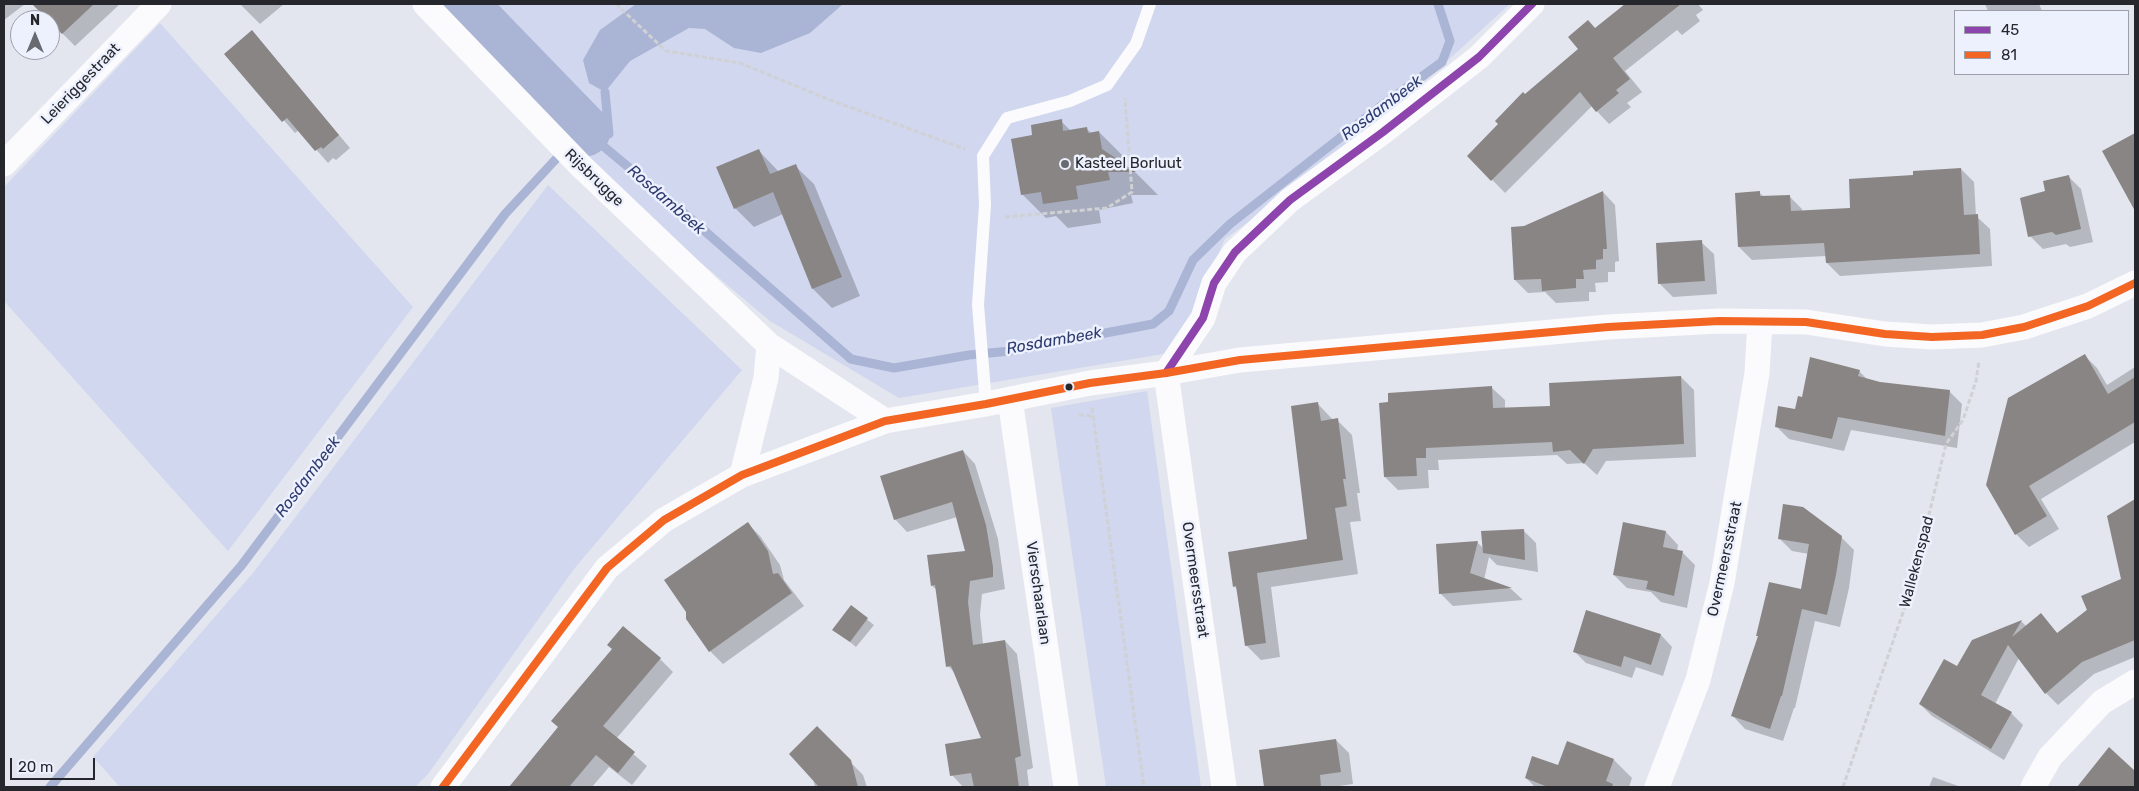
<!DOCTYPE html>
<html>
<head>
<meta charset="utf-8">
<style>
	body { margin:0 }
	#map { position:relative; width:2139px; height:791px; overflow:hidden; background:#e3e6ef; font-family:Rubik,sans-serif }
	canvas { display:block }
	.frame { position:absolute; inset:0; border:5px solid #25272d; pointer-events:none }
	.legend { position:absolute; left:1954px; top:10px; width:175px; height:65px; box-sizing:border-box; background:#edf1fe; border:1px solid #9da0aa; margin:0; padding:6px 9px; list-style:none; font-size:15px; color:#25272d }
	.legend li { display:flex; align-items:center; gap:10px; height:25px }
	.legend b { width:25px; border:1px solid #9da0aa }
	.north { position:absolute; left:10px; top:10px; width:50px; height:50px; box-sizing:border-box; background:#edf1fe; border:1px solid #9da0aa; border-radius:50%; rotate:0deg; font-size:14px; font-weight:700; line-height:20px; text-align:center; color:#25272d }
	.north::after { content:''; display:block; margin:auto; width:18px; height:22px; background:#686a71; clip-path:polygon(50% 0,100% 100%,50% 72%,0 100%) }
	.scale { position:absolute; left:10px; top:758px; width:85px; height:22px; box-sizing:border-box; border:2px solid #25272d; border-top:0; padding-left:6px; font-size:15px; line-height:18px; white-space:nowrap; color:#25272d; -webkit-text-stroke:4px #edf1fe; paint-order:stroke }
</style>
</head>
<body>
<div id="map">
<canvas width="2139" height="791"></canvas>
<div class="frame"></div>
<ul class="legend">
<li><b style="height:6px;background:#8e44ad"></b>45</li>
<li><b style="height:6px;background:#f26522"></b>81</li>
</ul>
<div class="north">N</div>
<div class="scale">20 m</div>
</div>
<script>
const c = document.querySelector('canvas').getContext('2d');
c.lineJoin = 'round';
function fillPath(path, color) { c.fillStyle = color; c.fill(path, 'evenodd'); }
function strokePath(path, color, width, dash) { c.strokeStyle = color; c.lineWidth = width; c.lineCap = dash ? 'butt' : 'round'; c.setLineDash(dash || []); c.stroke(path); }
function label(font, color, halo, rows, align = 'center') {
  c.font = font + ' Rubik,sans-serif'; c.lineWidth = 5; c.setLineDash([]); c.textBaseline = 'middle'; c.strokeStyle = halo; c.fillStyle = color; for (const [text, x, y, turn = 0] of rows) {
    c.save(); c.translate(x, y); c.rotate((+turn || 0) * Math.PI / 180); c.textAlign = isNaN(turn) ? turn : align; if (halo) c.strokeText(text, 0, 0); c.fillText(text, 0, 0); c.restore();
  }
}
fillPath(new Path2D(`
	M441 4H1510L1353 146 1225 239 1175 352 899 398 770 321 604 181Z
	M160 23 413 307 228 551 4 301V187Z
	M548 185 742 370 574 569 428 774 415 787H120L93 757 253 573Z
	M1147 391 1201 787H1106L1051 408Z`), '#d0d7ee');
fillPath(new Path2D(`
	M636 4H843L810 33 761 53 734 48 705 29 689 28 630 61 605 92 589 83 583 60 600 30Z`), '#aab4d4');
fillPath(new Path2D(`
	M4 4H25L4 20Z
	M33 4H120L75 46Z
	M240 4H284L260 24Z
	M1627 4H1698L1703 10 1696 15 1700 21 1682 35 1677 30 1625 71 1642 92 1627 103 1631 107 1609 124 1592 106 1505 193 1469 156 1525 96 1580 49 1596 29Z
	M1985 4H2039L2042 11H1988Z
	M252 32 350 148 336 160 333 158 328 163 299 130 295 133 226 54Z
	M1061 121 1071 131 1086 128 1092 134 1099 132 1123 156 1124 165 1136 173 1158 195H1131L1133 203 1099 210 1101 223 1068 228 1056 216 1046 218 1022 194 1034 136Z
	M2135 134V202L2127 193 2104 151Z
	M759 151 779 172 795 166 814 184 860 296 832 308 813 289 783 214 754 227 735 208Z
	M1961 169 1974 182 1976 216 1990 229 1992 266 1840 276 1827 263 1826 256 1752 260 1739 247 1759 192 1764 197 1789 196 1802 209V212L1852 209 1915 177Z
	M2068 176 2081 189 2093 242 2070 247 2066 244 2043 249 2030 236Z
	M1603 192 1615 205 1619 261 1615 262V272H1608V282L1595 283 1596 292H1589V301L1556 303 1545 292 1528 293 1515 280 1524 228Z
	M1701 242 1714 254 1717 294 1673 297 1660 284Z
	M2084 355 2097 368 2107 385 2135 367V442L2041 499 2059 529 2029 547 2016 534 1987 484Z
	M1859 371 1868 380 1880 383 1949 391 1962 404 1957 448 1851 430 1844 451 1789 439 1776 426 1796 410 1803 399Z
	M1681 377 1694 390 1696 457 1606 461 1597 475 1584 463 1567 464 1557 455 1438 460 1439 470H1428L1429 488 1398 490 1385 477 1492 388 1505 400V409L1552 407Z
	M1318 404 1333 420H1337L1352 435 1360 493H1357L1361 521 1350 522 1358 574 1271 587 1280 657 1261 660 1246 645 1238 590 1234 586 1308 540Z
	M963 451 975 464 998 539 1005 589 982 594 980 615 983 644 1005 641 1017 654 1033 768 1027 770 1029 787H963L952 775 982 739 956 674 948 666 937 590 932 586 967 552 957 517 907 532 895 519Z
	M2132 503 2135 506V657L2094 674 2058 705 2046 693 2019 658 1995 704 2011 713 2023 725 2004 760 1932 716 1920 704 1957 668 1973 641 2021 621 2027 627 2041 615 2058 634 2122 580Z
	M747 523 760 536 780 565 784 580 804 606 723 664 710 651Z
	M1523 530 1536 543 1538 572 1497 565 1489 557 1484 580 1511 589 1523 600 1453 606 1440 593 1477 542 1484 549Z
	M1666 532 1678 545 1677 551 1682 552 1695 565 1687 608 1661 602 1651 592 1627 588 1614 575Z
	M1841 537 1854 550 1849 588 1840 627 1815 621 1795 708H1794L1783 741 1745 729 1733 716 1802 591 1809 554 1792 551 1779 538Z
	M851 607 874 625 856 647 834 629Z
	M1587 612 1661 635 1672 647 1663 676 1636 667 1632 678 1586 663 1574 651Z
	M660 659 673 672 616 739 647 766 632 785 609 767 592 787H510L559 727Z
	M817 728 863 775 867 787H815L813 779Z
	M1336 740 1349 753 1353 784 1332 787H1265L1260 752Z
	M2109 749 2135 772V787H2080Z
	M1614 760 1632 778 1629 787H1535L1526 778 1559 766Z
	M1933 777 1961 787H1929Z`), '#0003');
strokePath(new Path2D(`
	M585 131 691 219 851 359 894 368 969 355 1010 351 1153 324 1169 311 1193 260 1230 224 1373 112 1442 62 1450 41 1438 4
	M585 131 609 134 605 92
	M50 787 241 566 505 214 556 159`), '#aab4d4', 9);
strokePath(new Path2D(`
	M462 4 585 131`), '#aab4d4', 51);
fillPath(new Path2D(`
	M32 4H94L62 34 50 22V20H48Z
	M1625 4H1681L1613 58 1630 79 1616 90 1619 93 1596 112 1580 92 1491 181 1467 156 1498 124 1495 121 1523 92 1525 94 1578 49 1568 37 1588 20 1595 28Z
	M252 30 339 135 323 149 321 147 315 151 287 118 282 122 224 54Z
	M1062 119 1063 131 1087 127 1088 133 1099 131 1102 149 1136 172H1108L1110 180 1076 186 1078 199 1043 204 1041 192 1021 195 1011 139 1032 135 1031 125Z
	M2135 133V211L2102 151Z
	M759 149 770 174 796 164 842 277 812 289 773 192 734 209 716 167Z
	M1961 168 1964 215 1978 214 1980 254 1826 263 1824 243 1738 247 1735 193 1760 191V196L1790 195 1791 211 1850 208 1849 179 1913 175V171Z
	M2069 175 2081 229 2056 235 2052 232 2028 237 2020 198 2045 191 2043 181Z
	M1603 191 1607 249H1603V259L1596 260V269L1583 270 1584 279H1576V288L1542 291 1541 279 1514 280 1511 227 1524 226Z
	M1702 240 1705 281 1658 284 1656 243Z
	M2085 354 2108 394 2135 377V422L2029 486 2047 516 2015 535 1986 485 2008 398Z
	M1810 357 1860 370 1858 376 1880 382 1950 390 1945 436 1838 417 1832 439 1775 427 1778 406 1795 409 1798 396 1802 397Z
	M1681 376 1684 444 1593 449 1584 464 1570 450 1553 452 1552 442 1426 448V458H1416L1417 476 1384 477 1379 403 1388 402V393L1492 386 1493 408 1550 406 1549 383Z
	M1318 402 1321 421 1338 418 1346 479H1343L1347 506 1335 508 1343 560 1257 573 1266 643 1245 646 1236 586 1233 587 1228 552 1307 539 1291 406Z
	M963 450 986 525 993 567V577L970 581 968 602 973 645 1005 640 1021 756 1015 758 1019 787H974L971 773 950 776 945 744 981 738 951 666 946 667 935 585 931 586 927 555 965 551 952 502 894 520 880 476Z
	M2135 499V640L2082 662 2045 694 2008 645 1981 695 2012 712 1991 749 1919 704 1944 659 1957 666 1972 640 2022 620 2012 637 2041 613 2057 633 2087 610 2081 596 2121 579 2107 516Z
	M1783 504 1803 507 1842 536 1836 575 1827 615 1802 609 1782 696H1781L1770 729 1731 716 1758 636H1756L1769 582 1801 589 1809 544 1778 539Z
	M748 522 768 551 773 574 778 573 792 593 709 652 686 619V612L664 580Z
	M1623 522 1666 531 1663 547 1683 551 1674 596 1646 589 1648 581 1613 575Z
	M1524 529 1525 560 1483 553 1481 531Z
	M1478 541 1470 573 1512 588 1439 594 1436 544Z
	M851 605 868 618 850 642 832 630Z
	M1586 610 1661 634 1651 665 1624 656 1621 667 1573 652Z
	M623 626 661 658 603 726 635 752 618 773 596 755 569 787H509L558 727 551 721 612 649 607 645Z
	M817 726 851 760 858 787H819L789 754Z
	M1336 739 1341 772 1320 775 1321 787H1264L1259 750Z
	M1567 741 1614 759 1606 781 1613 784 1612 787H1548L1525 778 1532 756 1558 765Z
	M2109 747 2135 771V787H2077Z`), '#898584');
strokePath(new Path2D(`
	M616 4 666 51 740 63 830 100 965 149
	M1005 217 1107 208 1132 192 1125 98
	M1092 408 1144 787
	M1079 415 1093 416
	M1843 787 1911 589 1946 444 1963 420 1976 381 1979 361`), '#d0d1d4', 3, [5, 2.5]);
strokePath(new Path2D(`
	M986 404 978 305 985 205 983 156 1007 118 1070 101 1107 85 1136 44 1150 4`), '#fbfbfd', 12);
strokePath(new Path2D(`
	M425 4 582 167 769 345 885 421
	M4 164 159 4
	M1166 373 1203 318 1214 283 1235 252 1290 200 1383 132 1479 57 1532 4
	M1166 373 1224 787
	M1010 399 1066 787
	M742 475 766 378 769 345
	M443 787 607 568 664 520 742 475 885 421 986 404 1090 383 1166 373 1240 360 1608 327 1719 321 1806 322 1885 334 1932 337 1982 335 2024 327 2088 306 2135 283
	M1657 787 1698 680 1722 583 1757 373 1760 322
	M2033 787 2050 757 2102 702 2135 682`), '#fbfbfd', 25);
strokePath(new Path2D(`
	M1166 373 1203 318 1214 283 1235 252 1290 200 1383 132 1479 57 1532 4`), '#8e44ad', 8);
strokePath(new Path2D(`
	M443 787 607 568 664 520 742 475 885 421 986 404 1090 383 1166 373 1240 360 1608 327 1719 321 1806 322 1885 334 1932 337 1982 335 2024 327 2088 306 2135 283`), '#f26522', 8);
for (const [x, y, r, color] of [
	[1065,164,5,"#686a71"],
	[1069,387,4.5,"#25272d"]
]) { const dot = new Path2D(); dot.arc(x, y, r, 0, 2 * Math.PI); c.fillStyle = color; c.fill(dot); strokePath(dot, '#edf1fe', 2); }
label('15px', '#25272d', '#edf1fe', [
	["Leieriggestraat",81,84,-46],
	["Rijsbrugge",594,178,44],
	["Overmeersstraat",1725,559,-78],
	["Wallekenspad",1917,562,-75],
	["Overmeersstraat",1195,580,82],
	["Vierschaarlaan",1038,593,82]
]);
label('15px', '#25272d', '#edf1fe', [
	["Kasteel Borluut",1075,164]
], 'left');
label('italic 16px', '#2e3b70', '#edf1fe', [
	["Rosdambeek",1382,108,-37],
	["Rosdambeek",666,200,41],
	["Rosdambeek",1054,341,-10],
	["Rosdambeek",308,477,-53]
]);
</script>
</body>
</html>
